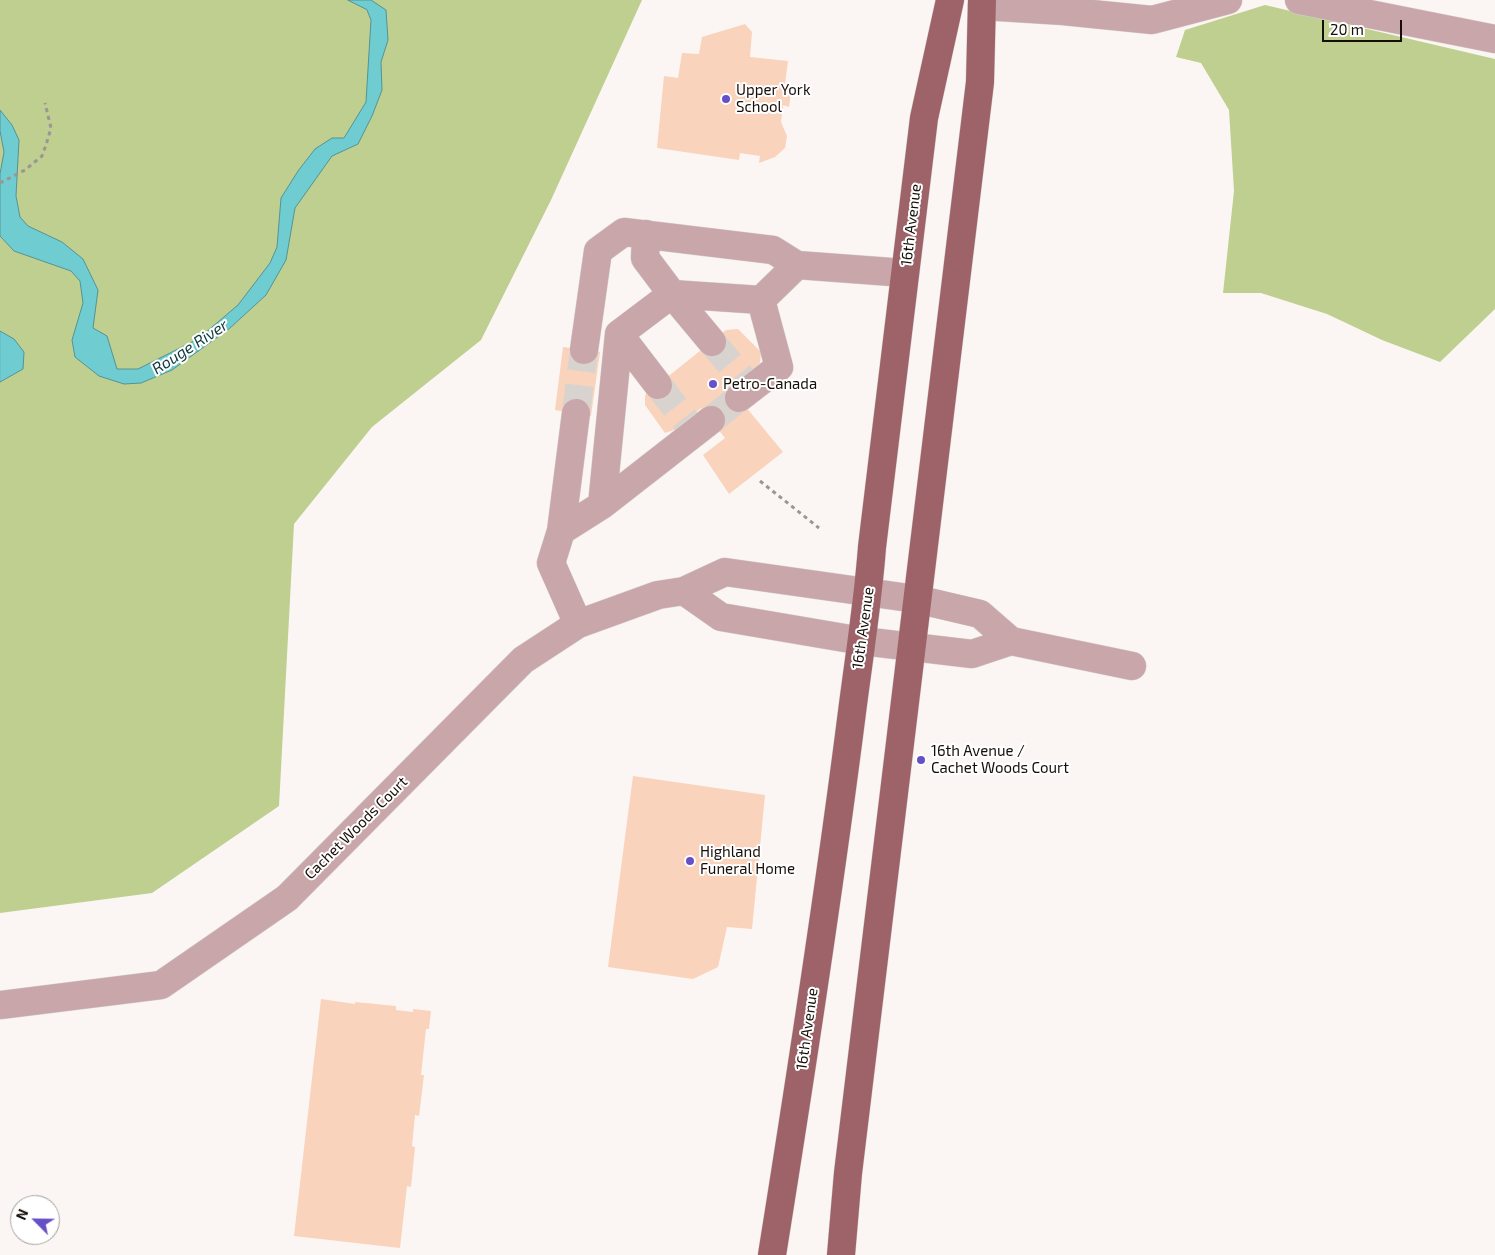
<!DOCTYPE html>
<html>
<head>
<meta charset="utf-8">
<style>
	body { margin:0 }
	#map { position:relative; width:1495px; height:1255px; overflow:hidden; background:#fbf6f3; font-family:"Exo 2",sans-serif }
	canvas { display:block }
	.north { position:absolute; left:10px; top:1195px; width:50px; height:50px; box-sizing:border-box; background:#fff; border:1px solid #a29f9d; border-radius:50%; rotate:293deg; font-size:14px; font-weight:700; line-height:20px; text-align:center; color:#170e09 }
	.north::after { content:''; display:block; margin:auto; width:18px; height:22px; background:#674fc8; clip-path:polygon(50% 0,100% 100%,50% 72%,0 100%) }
	.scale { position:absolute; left:1322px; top:20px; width:80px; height:22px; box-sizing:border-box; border:2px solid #170e09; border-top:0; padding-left:6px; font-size:15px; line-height:18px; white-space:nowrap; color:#170e09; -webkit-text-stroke:4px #fff; paint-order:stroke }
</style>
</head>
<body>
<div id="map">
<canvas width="1495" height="1255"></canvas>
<div class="north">N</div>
<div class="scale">20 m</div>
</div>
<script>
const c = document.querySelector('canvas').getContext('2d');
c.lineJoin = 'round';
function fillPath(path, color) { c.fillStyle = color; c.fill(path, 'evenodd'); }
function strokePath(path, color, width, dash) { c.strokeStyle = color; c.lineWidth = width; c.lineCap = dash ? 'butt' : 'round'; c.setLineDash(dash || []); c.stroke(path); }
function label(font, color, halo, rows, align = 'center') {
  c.font = font + ' "Exo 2",sans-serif'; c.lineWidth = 4; c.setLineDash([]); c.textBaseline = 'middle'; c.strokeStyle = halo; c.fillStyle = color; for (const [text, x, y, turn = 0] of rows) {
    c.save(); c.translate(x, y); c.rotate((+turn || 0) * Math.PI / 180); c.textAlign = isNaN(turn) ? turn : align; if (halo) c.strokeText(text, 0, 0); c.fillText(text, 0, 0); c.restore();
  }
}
fillPath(new Path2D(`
	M0 0H642L551 200 481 340 372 427 294 524 279 806 152 893 0 913Z
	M1265 5 1495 59V309L1440 362 1382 340 1327 314 1261 293H1223L1234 191 1229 110 1201 63 1176 57 1185 30Z`), '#becf8f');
const water = new Path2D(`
	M348 0H371L386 10 388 40 381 62 382 90 372 116 358 144 332 156 295 208 286 260 266 295 230 328 172 370 141 383 124 384 99 376 75 357 72 340 83 303 80 281 71 271 14 251 0 236V174L4 152 0 131V110L12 125 19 140 16 196 20 217 28 226 62 242 83 259 98 290 93 328 107 336 117 369H138L198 339 238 305 270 263 277 247 281 198 298 171 315 149 332 138H344L366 102 371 20 367 10Z
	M0 331 14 339 24 352 23 369 0 382Z`);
fillPath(water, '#6fccd1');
strokePath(water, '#559395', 1);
fillPath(new Path2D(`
	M745 24 752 32 750 57 788 61 784 92 791 93 789 107 783 105 781 122 787 136 785 148 775 157 759 163 760 156 740 153 739 160 657 148 664 76 678 78 682 53 699 54 702 37Z
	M738 329 761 352 760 363 731 389 783 452 729 494 703 455 725 438 701 408 677 429 665 433 645 405V395L726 330Z
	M563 347 600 352 591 416 555 410Z
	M633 776 765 795 752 929 727 927 718 967 693 979 608 967Z
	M321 999 355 1004V1002L396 1006V1010L413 1012V1009L431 1011 429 1029H426L421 1075H424L419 1116 415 1115 412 1146 415 1147 411 1187 407 1186 400 1248 294 1236Z`), '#f9d3bb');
strokePath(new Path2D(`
	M712 342 742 378
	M658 385 686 421
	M576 413 584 350
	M711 420 739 398`), '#d9d3d0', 28, [28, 14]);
const minor = new Path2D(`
	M1299 0 1495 39
	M982 6 1063 11 1152 20 1228 0
	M646 234 645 258 672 294 712 342
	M619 334 658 385
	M584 350 598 251 624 232 773 250 797 265
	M739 398 779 367 761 300
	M602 505 711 420
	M561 531 576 413
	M684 591 721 617 862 641 972 654 1011 641
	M578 624 551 563 561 531 602 505 619 334 672 294 761 300 797 265 905 273
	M0 1005 161 985 287 898 523 660 578 624 658 595 684 591 725 572 916 599 980 614 1011 641 1132 666`);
const major = new Path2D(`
	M772 1255C801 1074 829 894 852 712 859 657 868 602 872 547L924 118 950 0
	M841 1255 848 1173 980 82 982 0`);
strokePath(minor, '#d7d1ce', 29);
strokePath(major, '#d7d1ce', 29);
strokePath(new Path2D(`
	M0 183 25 170 42 156 46 145 51 128 45 103
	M760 481 819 528`), '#9c9692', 3, [4, 4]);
strokePath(minor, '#c9a6a9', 28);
strokePath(major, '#9d6369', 28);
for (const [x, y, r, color] of [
	[726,99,5,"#674fc8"],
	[713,384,5,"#674fc8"],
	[921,760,5,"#674fc8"],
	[690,861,5,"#674fc8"]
]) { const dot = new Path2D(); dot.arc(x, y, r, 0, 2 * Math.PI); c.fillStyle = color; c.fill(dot); strokePath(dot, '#fff', 2); }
label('15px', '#170e09', '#fff', [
	["Upper York",736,90],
	["School",736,107],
	["Petro-Canada",723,384],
	["16th Avenue /",931,751],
	["Cachet Woods Court",931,768],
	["Highland",700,852],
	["Funeral Home",700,869]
], 'left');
label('15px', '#170e09', '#fff', [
	["16th Avenue",911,225,-83],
	["16th Avenue",863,628,-82],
	["Cachet Woods Court",356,828,-45],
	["16th Avenue",807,1029,-82]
]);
label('italic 16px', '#0e3b3d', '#fff', [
	["Rouge River",190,347,-33]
]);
</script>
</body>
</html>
